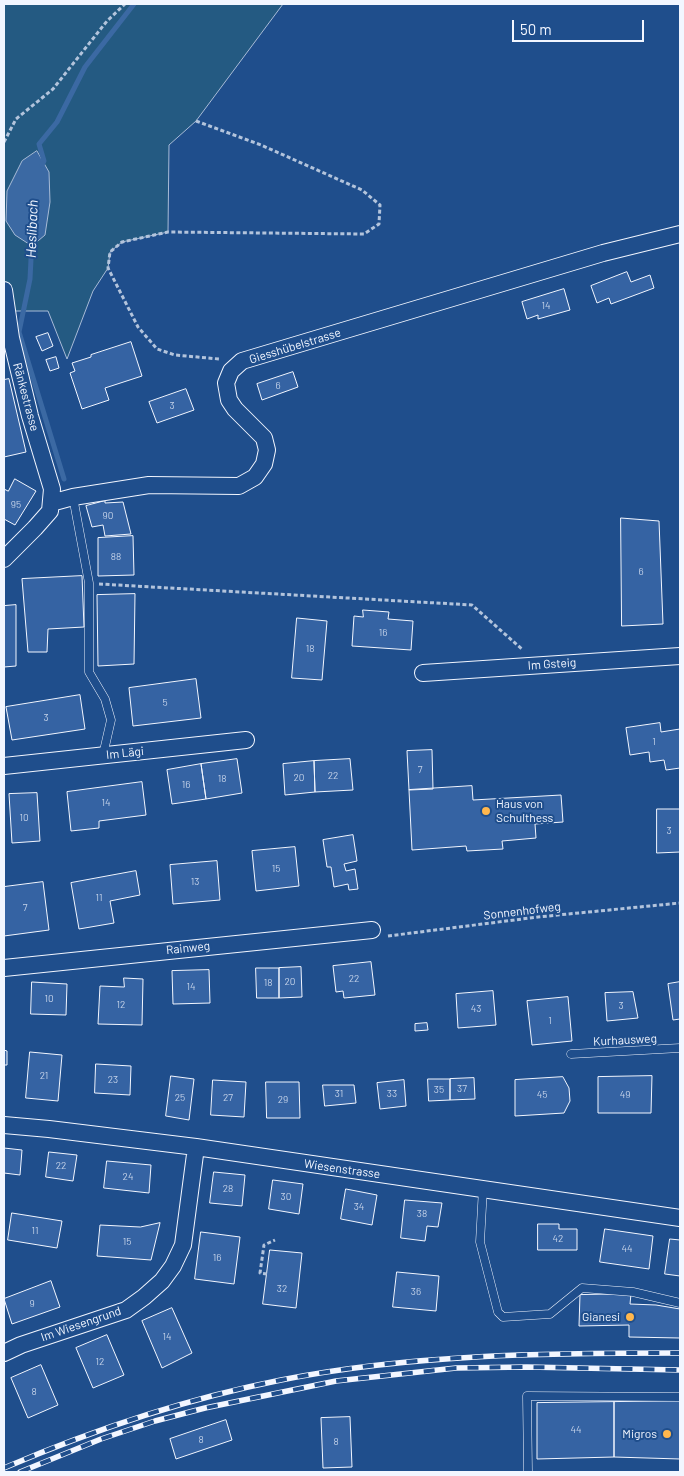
<!DOCTYPE html>
<html>
<head>
<meta charset="utf-8">
<style>
	body { margin:0 }
	#map { position:relative; width:684px; height:1476px; overflow:hidden; background:#1f4e8c; font-family:Barlow,sans-serif }
	canvas { display:block }
	.frame { position:absolute; inset:0; border:5px solid #f2f6ff; pointer-events:none }
	.scale { position:absolute; left:512px; top:20px; width:132px; height:22px; box-sizing:border-box; border:2px solid #f2f6ff; border-top:0; padding-left:6px; font-size:15px; line-height:18px; white-space:nowrap; color:#f2f6ff; -webkit-text-stroke:4px #1f4e8c; paint-order:stroke }
</style>
</head>
<body>
<div id="map">
<canvas width="684" height="1476"></canvas>
<div class="frame"></div>
<div class="scale">50 m</div>
</div>
<script>
const c = document.querySelector('canvas').getContext('2d');
c.lineJoin = 'round';
function fillPath(path, color) { c.fillStyle = color; c.fill(path, 'evenodd'); }
function strokePath(path, color, width, dash) { c.strokeStyle = color; c.lineWidth = width; c.lineCap = dash ? 'butt' : 'round'; c.setLineDash(dash || []); c.stroke(path); }
function label(font, color, halo, rows, align = 'center') {
  c.font = font + ' Barlow,sans-serif'; c.lineWidth = 4; c.setLineDash([]); c.textBaseline = 'middle'; c.strokeStyle = halo; c.fillStyle = color; for (const [text, x, y, turn = 0] of rows) {
    c.save(); c.translate(x, y); c.rotate((+turn || 0) * Math.PI / 180); c.textAlign = isNaN(turn) ? turn : align; if (halo) c.strokeText(text, 0, 0); c.fillText(text, 0, 0); c.restore();
  }
}
const green = new Path2D(`
	M4 4H283L196 121 169 145 168 232 122 242 110 252 108 268 93 291 67 359 48 311H7L4 290Z`);
fillPath(green, '#245a82');
strokePath(green, '#a8bbd7', 1);
const water = new Path2D(`
	M37 151 49 172 50 202 45 235 32 246 15 235 6 221 7 191 22 161Z`);
fillPath(water, '#3b69a3');
strokePath(water, '#a8bbd7', 1);
strokePath(new Path2D(`
	M42 165 44 161 39 144 57 122 85 67 134 4
	M32 239 30 279 19 332 64 479`), '#3b69a3', 5);
const building = new Path2D(`
	M627 272 631 282 650 275 654 288 611 304 609 298 597 303 591 286Z
	M564 289 570 310 538 319V315L527 319 522 302Z
	M48 333 53 346 42 351 36 337Z
	M131 342 142 376 105 388 109 400 82 409 70 373 75 371 72 363 91 357V355Z
	M56 357 59 368 50 371 46 360Z
	M293 372 298 387 262 400 257 384Z
	M9 379 26 452 4 457V380Z
	M186 389 194 410 157 423 149 402Z
	M15 479 36 491 15 525 4 519V489L8 491Z
	M105 501V503L123 502 131 534 105 536 103 525 92 527 86 506Z
	M621 518 659 521 663 624 622 626Z
	M133 536 134 575 98 576V538Z
	M82 576 84 627 48 629 47 652H28L22 579Z
	M135 594 134 664 98 666 97 595Z
	M16 605V666L4 667V606Z
	M363 610 389 612 388 619 413 621 411 650 352 646 354 616 363 617Z
	M297 618 327 621 322 680 292 678Z
	M196 679 201 718 133 726 129 688Z
	M80 695 85 729 12 740 6 707Z
	M660 723 661 732 680 729V768L666 770 664 760 650 762 649 752 630 755 626 728Z
	M432 750 433 789 409 790 407 751Z
	M237 759 242 793 206 799 201 764Z
	M350 759 353 790 315 792 314 761Z
	M314 761 315 792 285 795 283 764Z
	M201 764 206 799 172 804 167 770Z
	M142 782 146 815 99 821V828L71 831 67 792Z
	M472 786 473 800 561 795 563 822 535 824 536 838 502 841 503 849 467 851 466 846 412 850 409 790Z
	M37 793 40 841 12 843 9 794Z
	M657 809H680V852L657 853Z
	M353 835 357 861 344 864 346 871 355 869 358 889 349 890 348 884 334 887 331 867H327L323 840Z
	M295 847 299 886 256 891 252 851Z
	M217 861 220 900 173 904 170 865Z
	M136 871 140 895 110 901 114 923 79 929 71 883Z
	M43 882 49 930 4 936V887Z
	M371 962 375 995 344 998 343 991 336 992 333 966Z
	M301 967 302 997 279 998V968Z
	M256 968H279V998H257Z
	M209 970 210 1003 173 1004 172 971Z
	M124 978 143 979 142 1025 98 1024 100 986 124 987Z
	M32 982 67 984 66 1015 31 1014Z
	M680 982V1019L673 1020 668 984Z
	M493 991 496 1025 458 1028 456 994Z
	M633 992 638 1018 607 1021 605 993Z
	M568 997 572 1041 532 1045 527 1001Z
	M427 1023 428 1030 415 1031V1024Z
	M4 1050 7 1051V1065H4Z
	M30 1052 62 1055 58 1101 26 1098Z
	M96 1064 131 1066 130 1095 95 1093Z
	M171 1076 194 1079 189 1120 166 1116Z
	M652 1076 651 1113H598V1077Z
	M563 1077 569 1088 570 1101 564 1113 515 1116V1080Z
	M474 1078 475 1099 450 1100V1079Z
	M428 1079H450V1100L429 1101Z
	M213 1080 246 1082 244 1117 211 1115Z
	M404 1080 406 1106 380 1109 377 1083Z
	M266 1082H299L300 1118H267Z
	M323 1085H354L356 1103 325 1106Z
	M4 1148 22 1150 20 1175 4 1173Z
	M49 1152 77 1155 73 1181 46 1177Z
	M107 1161 151 1165 149 1193 104 1188Z
	M214 1172 245 1175 242 1206 210 1203Z
	M273 1180 303 1184 299 1214 269 1209Z
	M346 1189 377 1195 372 1225 341 1219Z
	M405 1200 442 1203 438 1227 427 1226 425 1241 401 1238Z
	M12 1213 62 1221 57 1248 8 1240Z
	M160 1223 151 1260 97 1256 100 1225 140 1227Z
	M538 1224H559V1229H577V1250H538Z
	M605 1229 653 1236 649 1269 600 1262Z
	M201 1232 240 1237 234 1284 195 1279Z
	M670 1239 680 1240V1276L665 1274Z
	M270 1250 302 1253 296 1308 263 1304Z
	M397 1272 439 1276 436 1311 393 1307Z
	M51 1281 60 1307 12 1324 4 1299Z
	M631 1294 630 1304 656 1305 680 1309V1338L629 1337V1325L579 1326 580 1295Z
	M172 1308 192 1353 162 1368 142 1321Z
	M107 1335 124 1375 93 1388 76 1348Z
	M41 1365 58 1405 28 1418 11 1378Z
	M680 1401V1459L614 1457V1402Z
	M614 1402V1457L537 1459V1403Z
	M350 1417 352 1467 323 1468 321 1418Z
	M226 1420 232 1440 176 1459 170 1439Z`);
fillPath(building, '#3563a3');
strokePath(building, '#f2f6ff', 1);
const service = new Path2D(`
	M73 497 89 583V672L105 699 111 720 103 755
	M571 1054 680 1048
	M483 1188 480 1242 498 1312 503 1317 550 1314 582 1288 633 1292 680 1303
	M528 1472 527 1396 680 1397`);
const minor = new Path2D(`
	M4 290 11 338 30 416 52 489 50 511 35 528 4 559
	M51 503 73 497 149 485 239 486 255 477 264 464 267 450 264 438 235 409 229 400 226 383 231 371 242 361 603 253 680 234
	M423 673 680 656
	M4 766 246 740
	M4 968 372 930
	M4 1125 49 1129 196 1147 680 1218
	M4 1353 21 1345 126 1310 144 1297 162 1281 173 1266 183 1245 196 1147`);
strokePath(service, '#f2f6ff', 9);
strokePath(minor, '#f2f6ff', 18);
strokePath(new Path2D(`
	M196 121 261 145 362 190 380 205 379 224 364 234 168 232 122 242 110 252 108 268 138 327 157 349 175 355 219 359
	M4 142 16 119 53 89 107 21 125 4
	M99 584 472 605 523 650
	M388 936 538 917 680 903
	M267 1274 260 1273 264 1245 275 1240`), '#b3c4dc', 3, [4, 2.5]);
strokePath(service, '#1f4e8c', 8);
strokePath(minor, '#1f4e8c', 16);
const rail = new Path2D(`
	M4 1468C93 1430 185 1399 281 1380 412 1354 547 1353 680 1353
	M20 1472 101 1439 155 1421 205 1408 336 1381 456 1368 527 1367 680 1370`);
strokePath(rail, '#f2f6ff', 5.5);
strokePath(rail, '#1f4e8c', 4, [11]);
for (const [x, y, r, color] of [
	[486,811,5,"#ffb74d"],
	[630,1317,5,"#ffb74d"],
	[667,1434,5,"#ffb74d"]
]) { const dot = new Path2D(); dot.arc(x, y, r, 0, 2 * Math.PI); c.fillStyle = color; c.fill(dot); strokePath(dot, '#1f4e8c', 2); }
label('10px', '#c3d1e8', null, [
	["14",546,306],
	["6",278,386],
	["3",172,406],
	["95",16,505],
	["90",108,516],
	["88",116,557],
	["6",641,572],
	["16",383,633],
	["18",310,649],
	["5",165,703],
	["3",46,718],
	["1",654,742],
	["7",420,770],
	["22",333,776],
	["20",299,778],
	["18",222,779],
	["16",186,785],
	["14",106,803],
	["10",24,818],
	["3",669,831],
	["15",276,869],
	["13",195,882],
	["11",99,898],
	["7",25,908],
	["22",354,979],
	["20",290,982],
	["18",268,983],
	["14",191,987],
	["10",49,999],
	["12",121,1005],
	["3",621,1006],
	["43",476,1009],
	["1",550,1021],
	["21",44,1076],
	["23",113,1080],
	["37",462,1089],
	["35",439,1090],
	["31",339,1094],
	["33",392,1094],
	["45",542,1095],
	["49",625,1095],
	["25",180,1098],
	["27",228,1098],
	["29",283,1100],
	["22",61,1166],
	["24",128,1177],
	["28",228,1189],
	["30",286,1197],
	["34",359,1207],
	["38",422,1214],
	["11",35,1231],
	["42",558,1239],
	["15",127,1242],
	["44",627,1249],
	["16",217,1258],
	["32",282,1289],
	["36",416,1292],
	["9",32,1304],
	["14",167,1337],
	["12",100,1362],
	["8",34,1392],
	["44",576,1430],
	["8",201,1440],
	["8",336,1442]
]);
label('12px', '#f2f6ff', '#1f4e8c', [
	["Giesshübelstrasse",295,346,-17],
	["Ränkestrasse",26,397,75],
	["Im Gsteig",552,664,-4],
	["Im Lägi",125,753,-6],
	["Sonnenhofweg",522,911,-7],
	["Rainweg",188,948,-6],
	["Kurhausweg",625,1040,-3],
	["Wiesenstrasse",342,1169,8],
	["Im Wiesengrund",81,1324,-19]
]);
label('12px', '#f2f6ff', '#1f4e8c', [
	["Haus von",496,804,"left"],
	["Schulthess",496,818,"left"],
	["Gianesi",620,1317],
	["Migros",657,1434]
], 'right');
label('italic 14px', '#f2f6ff', '#1f4e8c', [
	["Heslibach",32,229,-88]
]);
</script>
</body>
</html>
